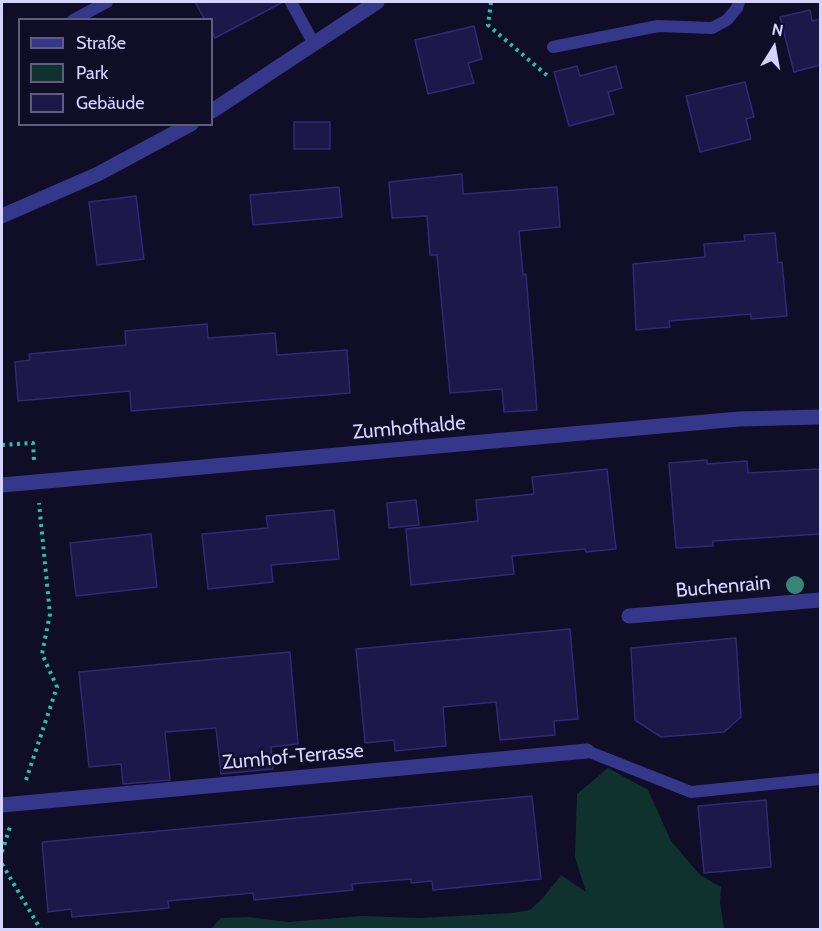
<!DOCTYPE html>
<html>
<head>
<meta charset="utf-8">
<style>
	body { margin:0 }
	#map { position:relative; width:822px; height:931px; overflow:hidden; background:#100d27; font-family:Cabin,sans-serif }
	canvas { display:block }
	.frame { position:absolute; inset:0; border:3px solid #d5d3ff; pointer-events:none }
	.legend { position:absolute; left:18px; top:18px; width:195px; height:108px; box-sizing:border-box; background:#100d27; border:2px solid #5f5c7d; margin:0; padding:8px 10px; list-style:none; font-size:18px; color:#d5d3ff }
	.legend li { display:flex; align-items:center; gap:12px; height:30px }
	.legend b { width:30px; border:2px solid #5f5c7d }
	.north { position:absolute; left:744px; top:18px; width:60px; height:60px; -webkit-text-stroke:4px #100d27; paint-order:stroke; rotate:11deg; font-size:16px; font-weight:700; line-height:24px; text-align:center; color:#d5d3ff }
	.north::after { content:''; display:block; margin:auto; width:21px; height:27px; background:#d5d3ff; clip-path:polygon(50% 0,100% 100%,50% 72%,0 100%) }
</style>
</head>
<body>
<div id="map">
<canvas width="822" height="931"></canvas>
<div class="frame"></div>
<ul class="legend">
<li><b style="height:8px;background:#35388a"></b>Straße</li>
<li><b style="height:16px;background:#10322e"></b>Park</li>
<li><b style="height:16px;background:#1e184a"></b>Gebäude</li>
</ul>
<div class="north">N</div>
</div>
<script>
const c = document.querySelector('canvas').getContext('2d');
c.lineJoin = 'round';
function fillPath(path, color) { c.fillStyle = color; c.fill(path, 'evenodd'); }
function strokePath(path, color, width, dash) { c.strokeStyle = color; c.lineWidth = width; c.lineCap = dash ? 'butt' : 'round'; c.setLineDash(dash || []); c.stroke(path); }
function label(font, color, halo, rows, align = 'center') {
  c.font = font + ' Cabin,sans-serif'; c.lineWidth = 4.5; c.setLineDash([]); c.textBaseline = 'middle'; c.strokeStyle = halo; c.fillStyle = color; for (const [text, x, y, turn = 0] of rows) {
    c.save(); c.translate(x, y); c.rotate((+turn || 0) * Math.PI / 180); c.textAlign = isNaN(turn) ? turn : align; if (halo) c.strokeText(text, 0, 0); c.fillText(text, 0, 0); c.restore();
  }
}
fillPath(new Path2D(`
	M608 768 648 790 671 841 700 875 721 887 720 903 724 929H211L221 918 248 917 288 922 362 916 420 918 512 913 530 910 543 898 561 875 586 892 575 857 577 794Z`), '#10322e');
const building = new Path2D(`
	M195 2H283L215 38 212 32V20H205Z
	M810 10 812 21 820 19V65L794 72 780 17Z
	M474 26 482 59 468 63 474 83 428 94 415 40Z
	M577 66 580 76 616 66 622 88 608 92 614 114 569 126 554 72Z
	M745 82 754 117 746 119 751 139 700 152 686 96Z
	M294 122H330V149H294Z
	M462 174 463 194 557 187 560 227 519 231 523 275 526 274 537 410 504 412 502 389 450 393 437 255H430L427 216 392 218 389 182Z
	M339 187 342 217 253 225 250 195Z
	M136 196 144 259 97 265 89 202Z
	M775 233 778 263 782 262 787 316 751 319V314L669 321 670 327 636 330 633 264 705 257 704 244 745 241 744 235Z
	M207 324 208 338 275 333 277 355 347 350 350 393 131 411 130 391 18 401 15 362 30 360 29 354 126 345 125 331Z
	M707 460V464L747 461 748 473 820 469V534L713 541V546L676 548 669 463Z
	M607 469 616 549 586 552 585 549 512 556 514 574 411 585 406 529 478 521 476 500 534 494 532 477Z
	M416 500 419 525 389 528 387 503Z
	M334 510 339 559 271 565 273 582 208 589 202 534 268 528 266 516Z
	M151 534 157 587 76 596 70 543Z
	M570 629 578 719 554 721 555 735 500 740 496 702 443 707 446 746 395 751 394 740 365 743 356 649Z
	M736 638 741 717 724 732 661 737 635 720 631 648Z
	M290 652 298 744 271 747 273 769 221 774 216 728 165 732 170 780 123 784 121 764 89 767 79 672Z
	M532 796 541 879 433 890 432 881 411 883V879L352 884 353 890 254 900 253 893 168 901 169 908 72 917 71 909 48 912 42 842Z
	M766 800 771 867 704 873 698 806Z`);
fillPath(building, '#1e184a');
strokePath(building, '#312877', 1.5);
strokePath(new Path2D(`
	M491 2 488 25 550 78
	M2 445 33 443 34 460
	M26 780 57 687 42 654 50 614 39 503
	M2 852 10 827
	M2 864 41 930`), '#25c1ab', 4, [3, 4.5]);
strokePath(new Path2D(`
	M291 2 314 44
	M73 20 107 2
	M553 47 658 26 712 28 727 20 737 8 739 2
	M587 751 691 792 820 779`), '#35388a', 12);
strokePath(new Path2D(`
	M2 485 739 419 820 417
	M629 616 820 600
	M2 805 587 751`), '#35388a', 15);
strokePath(new Path2D(`
	M212 111 377 2
	M2 216 98 174 191 124`), '#35388a', 15);
c.fillStyle = '#368677';
for (const [x, y] of [
	[795,585]
]) { c.beginPath(); c.arc(x, y, 9, 0, 2 * Math.PI); c.fill(); }
label('20px', '#d5d3ff', '#100d27', [
	["Zumhofhalde",409,428,-5],
	["Buchenrain",723,587,-5],
	["Zumhof-Terrasse",293,757,-5]
]);
</script>
</body>
</html>
